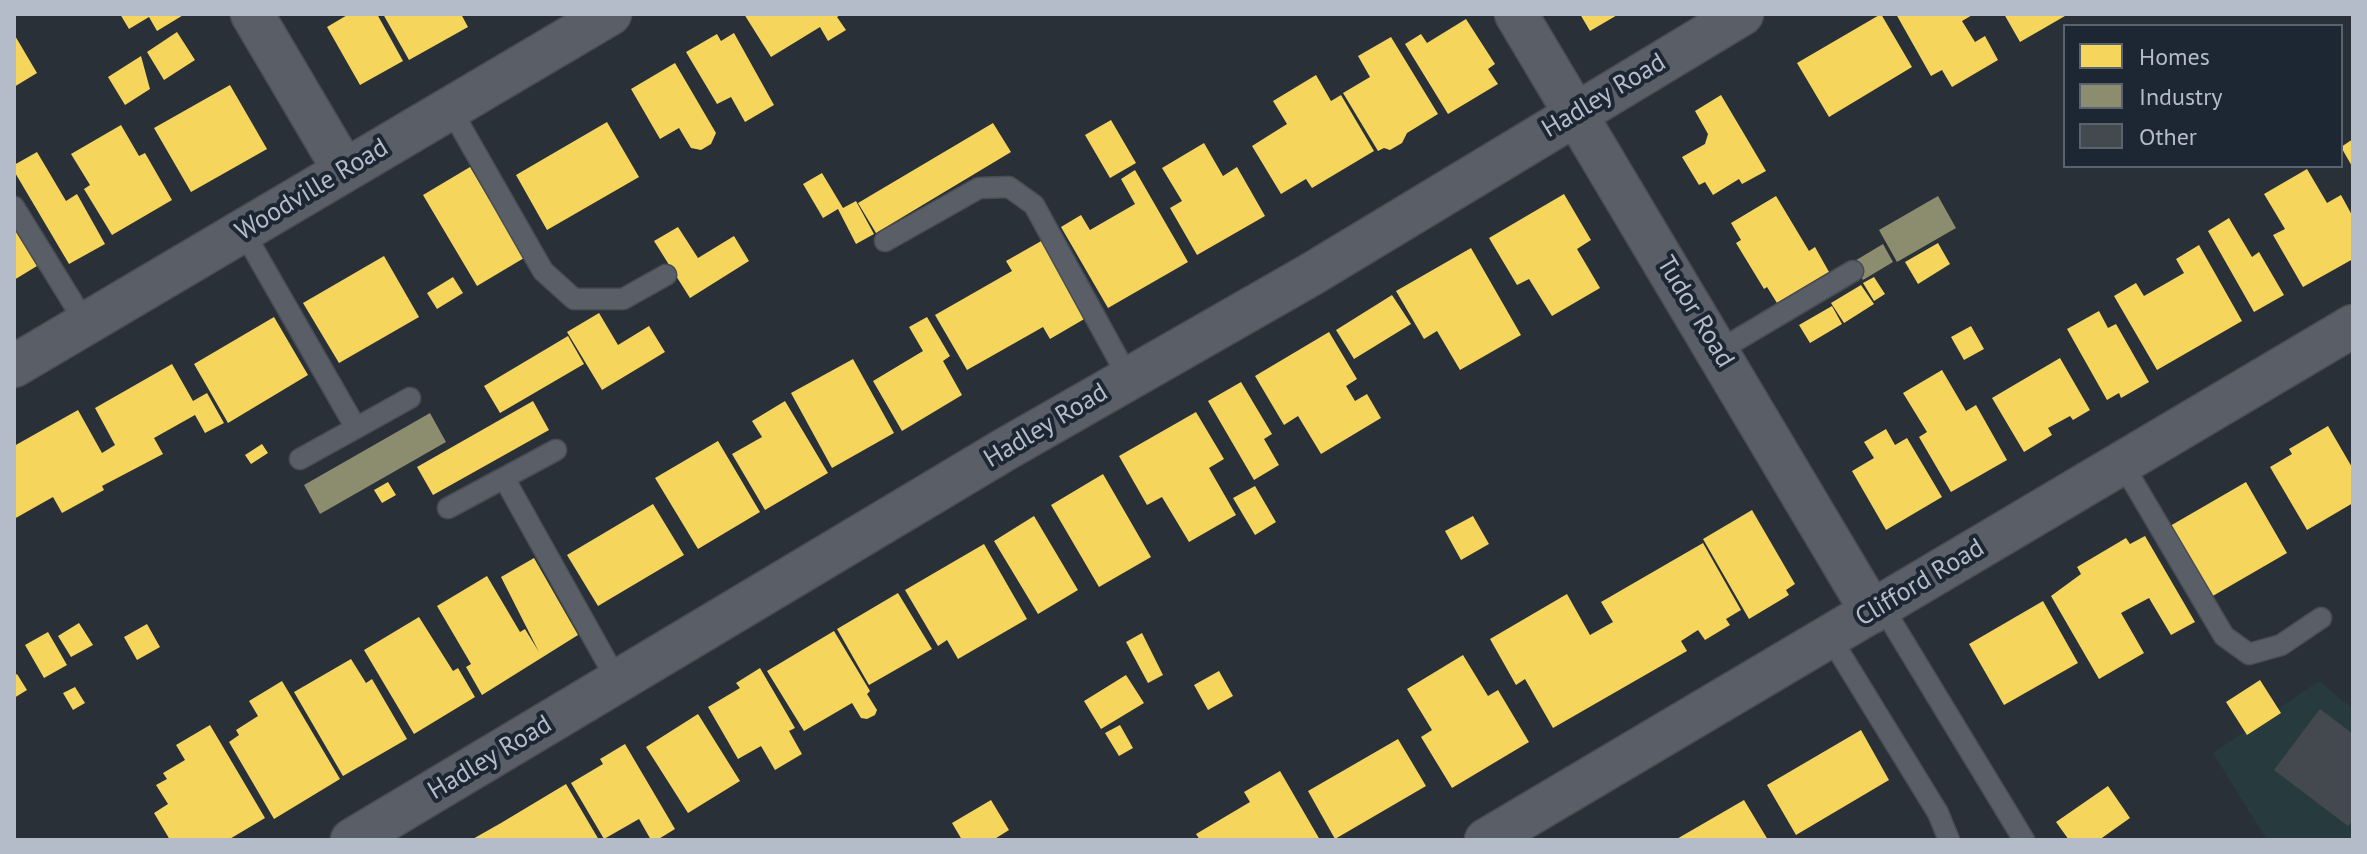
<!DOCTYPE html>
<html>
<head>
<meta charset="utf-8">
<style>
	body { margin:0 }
	#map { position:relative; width:2367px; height:854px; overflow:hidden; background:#2a3038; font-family:"PT Sans",sans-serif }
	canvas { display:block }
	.frame { position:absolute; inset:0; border:16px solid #b4bcc9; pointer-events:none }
	.legend { position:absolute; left:2063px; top:24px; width:280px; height:144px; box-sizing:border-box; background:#1d2633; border:2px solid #59626f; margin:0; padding:10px 14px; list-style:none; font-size:24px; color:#b4bcc9 }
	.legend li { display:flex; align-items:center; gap:16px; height:40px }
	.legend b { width:40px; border:2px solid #59626f }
</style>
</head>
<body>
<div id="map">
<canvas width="2367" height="854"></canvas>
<div class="frame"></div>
<ul class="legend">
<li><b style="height:22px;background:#f6d55c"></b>Homes</li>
<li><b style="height:22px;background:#8c8c6e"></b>Industry</li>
<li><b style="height:22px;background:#444950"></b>Other</li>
</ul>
</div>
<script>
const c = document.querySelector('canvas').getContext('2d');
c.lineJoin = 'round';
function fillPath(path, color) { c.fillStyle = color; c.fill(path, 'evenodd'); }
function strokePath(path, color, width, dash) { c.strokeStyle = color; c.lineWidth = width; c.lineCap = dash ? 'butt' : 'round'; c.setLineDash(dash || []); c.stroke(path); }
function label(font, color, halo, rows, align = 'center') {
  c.font = font + ' "PT Sans",sans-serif'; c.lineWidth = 8; c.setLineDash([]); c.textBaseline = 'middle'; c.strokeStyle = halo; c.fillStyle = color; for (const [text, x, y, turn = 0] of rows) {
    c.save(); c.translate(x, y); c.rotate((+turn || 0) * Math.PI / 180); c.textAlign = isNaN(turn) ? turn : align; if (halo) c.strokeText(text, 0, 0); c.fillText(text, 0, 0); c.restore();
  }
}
fillPath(new Path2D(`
	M2319 681 2353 709V840H2267L2213 753Z`), '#273a3e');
fillPath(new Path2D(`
	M120 14H185L157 31 149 17 129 29Z
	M349 14H377L403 61 360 85 327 27Z
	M383 14H461L468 27 409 60Z
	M744 14H842L837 17 846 30 828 41 820 27 771 57Z
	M1580 14H1619L1590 31Z
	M1881 14 1912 67 1829 117 1797 63Z
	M1896 14H1974L1962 21 1975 42 1985 36 1998 60 1952 87 1942 70 1931 76Z
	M2004 14H2064L2065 16 2020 42Z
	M1466 19 1495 64 1488 69 1498 84 1448 114 1405 44 1421 34 1427 43Z
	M177 32 195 60 164 80 147 52Z
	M734 33 774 105 745 122 731 97 717 104 686 52 717 34 721 41Z
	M14 34 37 73 14 87Z
	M1391 37 1438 114 1407 133 1402 143 1390 150 1384 148 1378 151 1343 93 1370 77 1358 56Z
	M141 56 150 89 125 105 108 77Z
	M675 63 716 133 711 144 701 150 691 148 679 128 660 139 631 89Z
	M1316 75 1331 101 1341 95 1374 151 1312 188 1306 179 1281 194 1252 146 1287 124 1273 101Z
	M230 85 267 149 191 192 154 128Z
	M1721 95 1766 171 1742 184 1739 179 1713 195 1705 182 1699 185 1682 157 1705 144 1708 134 1695 111Z
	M1111 120 1136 163 1110 178 1085 135Z
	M607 122 639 177 547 230 516 175Z
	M993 123 1011 152 876 233 858 203Z
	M121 125 139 156 145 153 172 200 112 235 84 189 90 185 71 154Z
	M2353 139V168L2341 147Z
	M1204 143 1223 176 1237 167 1265 216 1197 255 1170 208 1182 201 1162 168Z
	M37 152 66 201 77 194 105 244 69 264 14 171V165Z
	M470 167 524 258 477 286 423 195Z
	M2307 169 2327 203 2341 195 2353 217V259L2303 287 2273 235 2285 229 2264 194Z
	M1135 170 1188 262 1108 308 1061 227 1081 215 1090 230 1135 204 1121 179Z
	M822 173 843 208 856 201 874 234 856 244 838 209 823 218 803 184Z
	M1564 194 1591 240 1577 249 1600 288 1552 316 1529 279 1517 285 1489 238Z
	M1776 196 1809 251 1815 247 1829 272 1777 303 1767 287 1764 289 1736 243 1741 240 1731 223Z
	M2229 218 2252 257 2259 252 2284 295 2254 312 2208 231Z
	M678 227 698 258 734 236 749 261 690 298 654 241Z
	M14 228 37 266 14 280Z
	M1043 240 1086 318 1050 339 1043 327 967 370 935 315 1012 271 1006 261Z
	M1938 243 1950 264 1918 284 1905 262Z
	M2199 245 2242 321 2157 370 2114 296 2136 283 2144 296 2184 273 2176 259Z
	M1471 248 1521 335 1460 370 1437 331 1424 339 1396 291Z
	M384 256 419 317 339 363 303 303Z
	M453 277 463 293 437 309 427 293Z
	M1874 277 1885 294 1874 301 1863 283Z
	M1861 285 1874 304 1844 323 1831 303Z
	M1392 295 1411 324 1354 359 1336 330Z
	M1832 306 1842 324 1810 343 1799 325Z
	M2099 311 2108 328 2116 324 2149 382 2121 398 2119 393 2107 400 2067 329Z
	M599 313 618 345 649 326 665 352 602 390 567 332Z
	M274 317 308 375 228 423 194 364Z
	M927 317 950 356 943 361 962 395 902 431 873 381 923 351 909 327Z
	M1971 326 1984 349 1964 360 1951 337Z
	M1329 332 1357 379 1346 386 1355 401 1367 394 1381 418 1321 454 1298 416 1284 425 1255 376Z
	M568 336 584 364 500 413 484 386Z
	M2060 358 2090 410 2073 420 2070 416 2048 428 2052 435 2024 452 1992 398Z
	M853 359 894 433 832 468 791 393Z
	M172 364 193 401 207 393 224 423 205 433 195 415 154 438 163 454 102 486 104 490 62 513 53 497 14 519V446L78 410 102 453 115 445 95 408Z
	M1942 370 1966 411 1976 405 2007 460 1951 492 1919 437 1927 432 1903 393Z
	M1241 382 1272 434 1264 439 1279 465 1254 480 1208 401Z
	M533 401 549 430 433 495 417 467Z
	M785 401 828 473 765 510 732 454 762 437 752 421Z
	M1196 412 1224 459 1209 468 1236 515 1189 542 1162 497 1147 505 1119 456Z
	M2328 426 2353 469V503L2307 530 2270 467 2292 454 2289 449Z
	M1886 429 1895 445 1907 438 1942 497 1886 530 1852 471 1874 458 1864 442Z
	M718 441 760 512 698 549 655 478Z
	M262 444 268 453 251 464 245 455Z
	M1103 474 1151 557 1099 587 1051 505Z
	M388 482 396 495 382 503 374 490Z
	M2246 482 2287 553 2211 597 2170 526Z
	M1255 486 1276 522 1255 535 1233 498Z
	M653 504 684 555 598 606 567 555Z
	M1752 510 1795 584 1786 590 1789 595 1749 619 1703 539Z
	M1034 516 1078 590 1038 614 994 541Z
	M1473 516 1489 544 1461 560 1445 531Z
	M2145 536 2195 622 2171 635 2149 598 2121 613 2144 653 2099 679 2051 596 2081 574 2077 567 2126 538 2130 544Z
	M1703 543 1741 610 1726 619 1730 625 1705 640 1698 630 1681 641 1687 651 1553 728 1525 679 1516 685 1490 639 1567 594 1590 635 1613 622 1601 602Z
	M984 544 1027 619 958 659 947 640 938 646 905 590Z
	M534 558 578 635 482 695 466 667 471 664 437 606 487 576 520 632 525 629 539 652 501 577Z
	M898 593 932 649 869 685 837 629Z
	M2043 601 2078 663 2004 705 1969 644Z
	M419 617 453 671 458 668 475 697 414 734 364 650Z
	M79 623 93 645 71 657 58 636Z
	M147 624 160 647 137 660 124 637Z
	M834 631 870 691 867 694 877 710 875 715 867 719 861 718 852 703 804 731 767 671Z
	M48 632 67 665 44 678 25 645Z
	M1142 633 1163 675 1148 683 1126 642Z
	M1463 655 1488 696 1498 690 1529 742 1452 788 1421 737 1432 730 1407 689Z
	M351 659 366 683 372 679 407 739 343 776 294 692Z
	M760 668 795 728 789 731 802 754 775 770 761 746 738 759 708 707 740 688 736 683Z
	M1219 671 1233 696 1208 710 1194 685Z
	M17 674 27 690 14 698V676Z
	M1126 675 1144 703 1101 729 1084 701Z
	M2260 680 2281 713 2247 735 2226 702Z
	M282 681 340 779 274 819 229 742 239 735 236 730 258 716 249 701Z
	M75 687 85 703 73 710 63 693Z
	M698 714 740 781 688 813 646 747Z
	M210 725 265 818 228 840H170L154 813 168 804 156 785 167 779 163 773 185 760 176 745Z
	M1120 725 1133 748 1119 756 1105 733Z
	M1861 730 1889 780 1796 835 1767 785Z
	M1398 739 1426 786 1335 839 1308 791Z
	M625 744 675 829 657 840H651L639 819 604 839 571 783 603 764 600 759Z
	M1280 771 1320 840H1200L1196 834 1250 802 1244 792Z
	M566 784 599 840H471L501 823Z
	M2108 786 2130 818 2099 840H2069L2056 822Z
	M991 800 1009 830 993 840H962L952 823Z
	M1744 800 1768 840H1675Z`), '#f6d55c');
fillPath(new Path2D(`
	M1938 196 1956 228 1897 262 1879 230Z
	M1883 244 1893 262 1863 280 1853 262Z
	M430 413 446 442 320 514 304 485Z`), '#8c8c6e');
fillPath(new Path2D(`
	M2320 709 2353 734V820L2348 826 2274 770Z`), '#444950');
const service = new Path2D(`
	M450 108 543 271 574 299H623L666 275
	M14 207 86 324
	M243 231 356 428
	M885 241 979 188 1009 187 1034 205 1128 377
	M1718 351 1853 271
	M300 459 410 398
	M2122 463 2224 636 2249 654 2281 645 2321 618
	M504 478 618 682
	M448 508 556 450
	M1882 606 2024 840
	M1830 637 1938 813 1949 840`);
const minor = new Path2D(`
	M252 14 344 170
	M1516 14 1872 612
	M14 366 610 14
	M352 840 1004 450 1310 275 1742 14
	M1486 840 2353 326`);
strokePath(service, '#484c53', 23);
strokePath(minor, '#484c53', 45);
strokePath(service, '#5a5e66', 20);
strokePath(minor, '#5a5e66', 42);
label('26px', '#b4bcc9', '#1d2633', [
	["Hadley Road",1604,96,-31],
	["Woodville Road",312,190,-31],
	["Tudor Road",1695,312,59],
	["Hadley Road",1046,426,-31],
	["Clifford Road",1920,583,-31],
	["Hadley Road",490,758,-31]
]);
</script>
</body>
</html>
